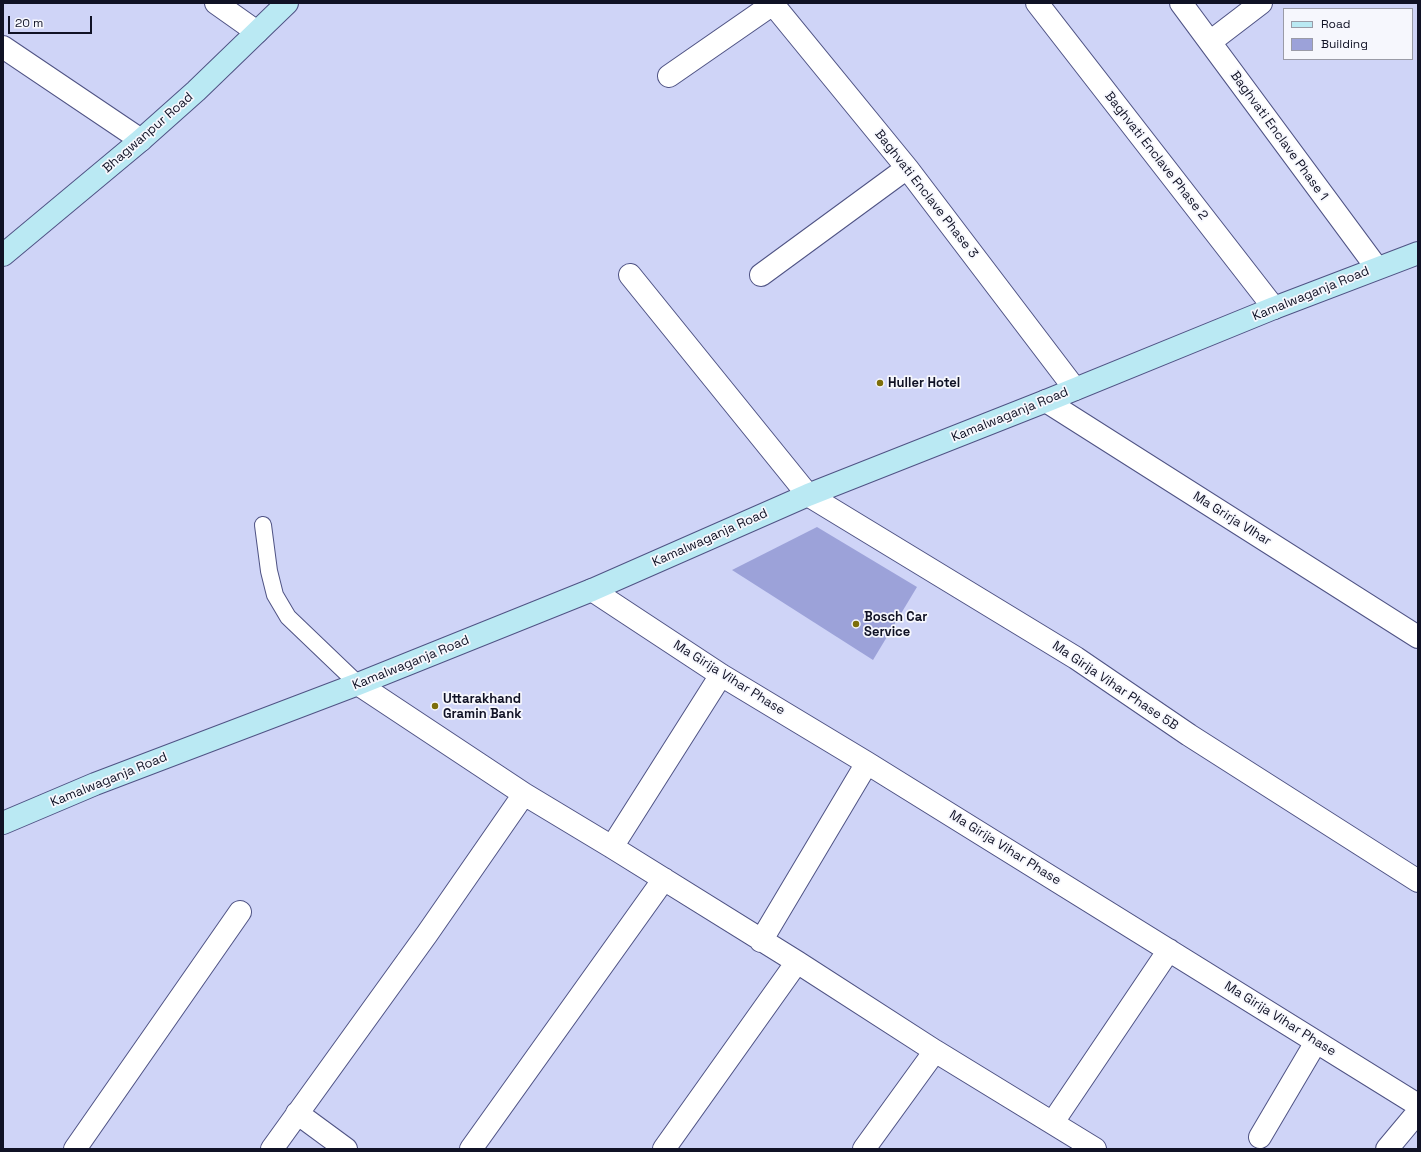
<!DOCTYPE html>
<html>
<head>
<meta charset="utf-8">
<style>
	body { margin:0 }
	#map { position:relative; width:1421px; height:1152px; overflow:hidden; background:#cfd4f7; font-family:"Space Grotesk",sans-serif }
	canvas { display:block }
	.frame { position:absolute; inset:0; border:4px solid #101225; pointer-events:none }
	.legend { position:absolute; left:1283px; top:8px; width:130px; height:52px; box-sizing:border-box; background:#f6f7fd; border:1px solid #9a9ba7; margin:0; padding:5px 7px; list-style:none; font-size:12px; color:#101225 }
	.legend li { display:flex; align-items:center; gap:8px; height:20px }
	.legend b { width:20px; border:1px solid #9a9ba7 }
	.scale { position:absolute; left:8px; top:16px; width:84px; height:18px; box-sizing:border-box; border:2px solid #101225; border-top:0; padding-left:5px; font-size:12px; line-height:14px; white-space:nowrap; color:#101225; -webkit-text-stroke:3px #f6f7fd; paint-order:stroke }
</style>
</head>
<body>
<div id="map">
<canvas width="1421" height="1152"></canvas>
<div class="frame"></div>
<ul class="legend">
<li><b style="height:5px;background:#bae9f3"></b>Road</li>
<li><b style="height:11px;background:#9ca2d9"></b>Building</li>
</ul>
<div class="scale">20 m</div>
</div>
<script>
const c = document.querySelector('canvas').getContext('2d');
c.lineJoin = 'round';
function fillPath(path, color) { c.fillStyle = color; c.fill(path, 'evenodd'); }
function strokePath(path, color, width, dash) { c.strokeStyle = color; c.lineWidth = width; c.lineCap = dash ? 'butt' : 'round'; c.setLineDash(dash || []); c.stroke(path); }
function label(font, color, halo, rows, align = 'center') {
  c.font = font + ' "Space Grotesk",sans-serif'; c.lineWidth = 3.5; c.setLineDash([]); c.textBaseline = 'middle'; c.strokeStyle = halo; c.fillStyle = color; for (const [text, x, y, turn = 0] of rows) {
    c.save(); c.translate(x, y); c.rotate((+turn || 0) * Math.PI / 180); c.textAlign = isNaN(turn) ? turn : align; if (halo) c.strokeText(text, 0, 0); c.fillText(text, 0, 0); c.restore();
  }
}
fillPath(new Path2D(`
	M817 527 917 587 873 660 732 570Z`), '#9ca2d9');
const lane = new Path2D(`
	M263 525 269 571 275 595 288 617 358 684`);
const street = new Path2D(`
	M216 3 257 32
	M772 3 907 168 1075 389
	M1037 3 1274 308
	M1181 3 1377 268
	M1210 42 1261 3
	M3 47 141 140
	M669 76 773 4
	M630 275 808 495 1076 658 1189 735 1418 881
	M761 275 907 168
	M1046 401 1418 637
	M592 590 721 675 867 763 1418 1105
	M358 684 524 794 612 847 797 962 935 1051 1095 1149
	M612 847 721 675
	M761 941 867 763
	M297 1113 346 1149
	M1053 1122 1169 950
	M1260 1137 1316 1042
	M75 1149 240 912
	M272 1149 427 934 524 794
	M471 1149 664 879
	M664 1149 797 962
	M864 1149 935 1051
	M1387 1149 1418 1112`);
const secondary = new Path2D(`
	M3 255 141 140 196 91 287 3
	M3 823 95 784 358 684 592 590 808 495 1046 401 1274 308 1418 253`);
strokePath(lane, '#4f5384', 18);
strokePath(street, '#4f5384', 24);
strokePath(secondary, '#4f5384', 24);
strokePath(lane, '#fff', 16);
strokePath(street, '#fff', 22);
strokePath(secondary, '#bae9f3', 22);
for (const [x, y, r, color] of [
	[880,383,4,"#7d6e0a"],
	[856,624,4,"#7d6e0a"],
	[435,706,4,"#7d6e0a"]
]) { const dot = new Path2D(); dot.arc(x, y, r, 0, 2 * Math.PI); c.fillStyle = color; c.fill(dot); strokePath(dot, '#f6f7fd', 1.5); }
label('13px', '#101225', '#f6f7fd', [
	["Bhagwanpur Road",148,133,-41],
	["Baghvati Enclave Phase 1",1279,136,54],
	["Baghvati Enclave Phase 2",1156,156,52],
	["Baghvati Enclave Phase 3",926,194,52],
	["Kamalwaganja Road",1311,294,-22],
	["Kamalwaganja Road",1010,415,-22],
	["Ma Grirja VIhar",1232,519,32],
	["Kamalwaganja Road",710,538,-24],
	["Kamalwaganja Road",411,663,-22],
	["Ma Girija Vihar Phase",729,678,32],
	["Ma Girija Vihar Phase 5B",1115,686,34],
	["Kamalwaganja Road",109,780,-22],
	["Ma Girija Vihar Phase",1005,848,32],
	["Ma Girija Vihar Phase",1280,1019,32]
]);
label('bold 13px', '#101225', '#f6f7fd', [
	["Huller Hotel",888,383],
	["Bosch Car",864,617],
	["Service",864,632],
	["Uttarakhand",443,699],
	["Gramin Bank",443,714]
], 'left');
</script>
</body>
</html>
